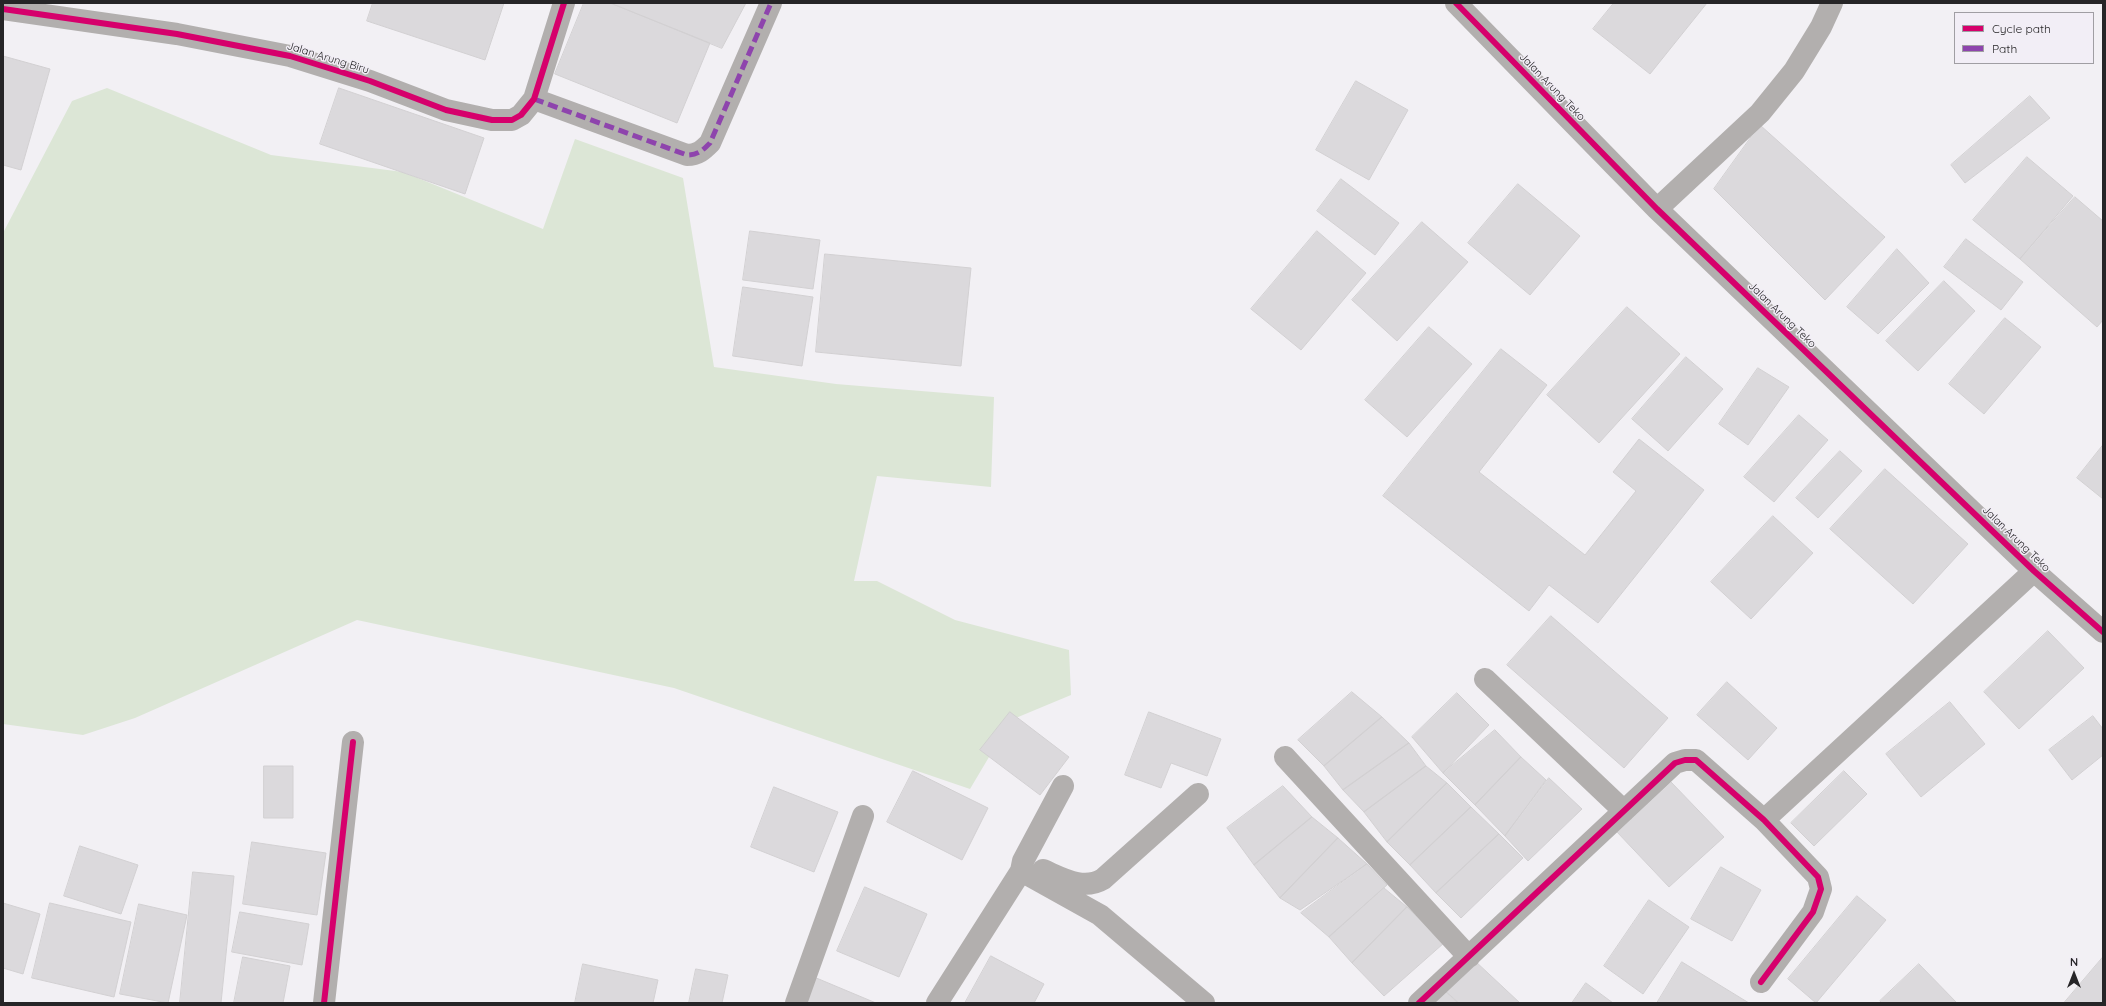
<!DOCTYPE html>
<html>
<head>
<meta charset="utf-8">
<style>
	body { margin:0 }
	#map { position:relative; width:2106px; height:1006px; overflow:hidden; background:#f2f0f4; font-family:Quicksand,sans-serif }
	canvas { display:block }
	.frame { position:absolute; inset:0; border:4px solid #262527; pointer-events:none }
	.legend { position:absolute; left:1954px; top:12px; width:140px; height:52px; box-sizing:border-box; background:#f2eef6; border:1px solid #a09ea3; margin:0; padding:5px 7px; list-style:none; font-size:12px; color:#262527 }
	.legend li { display:flex; align-items:center; gap:8px; height:20px }
	.legend b { width:20px; border:1px solid #a09ea3 }
	.north { position:absolute; left:2054px; top:954px; width:40px; height:40px; -webkit-text-stroke:3px #f2eef6; paint-order:stroke; rotate:0deg; font-size:11px; font-weight:700; line-height:16px; text-align:center; color:#262527 }
	.north::after { content:''; display:block; margin:auto; width:14px; height:18px; background:#262527; clip-path:polygon(50% 0,100% 100%,50% 72%,0 100%) }
</style>
</head>
<body>
<div id="map">
<canvas width="2106" height="1006"></canvas>
<div class="frame"></div>
<ul class="legend">
<li><b style="height:5px;background:#d6006c"></b>Cycle path</li>
<li><b style="height:5px;background:#8e44ad"></b>Path</li>
</ul>
<div class="north">N</div>
</div>
<script>
const c = document.querySelector('canvas').getContext('2d');
c.lineJoin = 'round';
function fillPath(path, color) { c.fillStyle = color; c.fill(path, 'evenodd'); }
function strokePath(path, color, width, dash) { c.strokeStyle = color; c.lineWidth = width; c.lineCap = dash ? 'butt' : 'round'; c.setLineDash(dash || []); c.stroke(path); }
function label(font, color, halo, rows, align = 'center') {
  c.font = font + ' Quicksand,sans-serif'; c.lineWidth = 3; c.setLineDash([]); c.textBaseline = 'middle'; c.strokeStyle = halo; c.fillStyle = color; for (const [text, x, y, turn = 0] of rows) {
    c.save(); c.translate(x, y); c.rotate((+turn || 0) * Math.PI / 180); c.textAlign = isNaN(turn) ? turn : align; if (halo) c.strokeText(text, 0, 0); c.fillText(text, 0, 0); c.restore();
  }
}
fillPath(new Path2D(`
	M107 88 271 155 403 172 543 229 575 139 683 178 714 367 836 384 994 397 991 487 877 476 854 581H877L955 620 1069 650 1071 695 1011 720 970 789 674 688 357 620 135 718 83 735 3 724V233L72 101Z`), '#dce6d6');
const building = new Path2D(`
	M373 3H504L485 60 367 21Z
	M584 3H610L710 43 677 123 555 74Z
	M611 3H746L722 48Z
	M1614 3H1707L1650 74 1593 29Z
	M3 56 50 69 21 170 3 165Z
	M1356 81 1408 110 1369 180 1316 150Z
	M339 88 484 138 465 194 320 144Z
	M2030 96 2050 118 1965 183 1951 165Z
	M1760 125 1885 237 1825 300 1714 189Z
	M2027 157 2073 196 2020 259 1973 220Z
	M1341 179 1399 223 1375 255 1317 211Z
	M1518 184 1580 236 1530 295 1468 243Z
	M2075 197 2103 221V320L2097 327 2020 259Z
	M1422 222 1468 262 1397 341 1352 300Z
	M750 231 820 240 813 289 743 280Z
	M1317 231 1366 273 1301 350 1251 309Z
	M1966 239 2023 282 2001 310 1944 267Z
	M1897 249 1929 283 1878 334 1847 307Z
	M825 254 971 268 961 366 816 352Z
	M1944 281 1975 311 1918 371 1886 341Z
	M743 287 813 297 802 366 733 356Z
	M1627 307 1680 354 1599 443 1547 395Z
	M2005 318 2041 347 1984 414 1949 384Z
	M1429 327 1472 364 1407 437 1365 400Z
	M1501 349 1547 385 1479 472 1585 555 1636 491 1613 472 1639 439 1704 490 1598 623 1549 585 1529 611 1383 496Z
	M1686 357 1723 389 1668 451 1632 419Z
	M1758 368 1789 387 1748 445 1719 424Z
	M1799 415 1828 440 1774 502 1744 477Z
	M2103 445V499L2077 478Z
	M1840 451 1862 471 1818 518 1796 498Z
	M1885 469 1968 544 1913 604 1830 529Z
	M1773 516 1813 553 1751 619 1711 582Z
	M1551 616 1668 718 1624 768 1507 665Z
	M2048 631 2084 668 2019 729 1984 692Z
	M1727 682 1777 728 1748 760 1697 715Z
	M1352 692 1382 717 1324 766 1298 740Z
	M1457 693 1489 725 1443 773 1412 737Z
	M1950 702 1985 744 1921 797 1886 754Z
	M1010 712 1069 757 1040 795 980 750Z
	M1149 712 1221 739 1207 776 1171 763 1161 788 1125 775Z
	M2093 716 2103 729V755L2072 780 2049 750Z
	M1382 717 1409 743 1343 790 1324 766Z
	M1495 730 1521 757 1475 805 1443 773Z
	M1409 743 1426 766 1364 812 1343 790Z
	M1521 757 1546 780 1505 836 1475 805Z
	M264 766H293V818H264Z
	M1426 766 1447 783 1387 842 1364 812Z
	M913 771 988 808 962 860 887 822Z
	M1844 771 1867 794 1814 846 1791 823Z
	M1549 778 1582 809 1528 861 1505 836Z
	M1671 782 1724 837 1669 887 1617 832Z
	M1447 783 1471 807 1410 865 1387 842Z
	M1283 786 1312 817 1254 865 1227 828Z
	M774 787 838 812 814 872 751 847Z
	M1471 807 1499 834 1436 893 1410 865Z
	M1312 817 1338 838 1280 898 1254 865Z
	M1499 834 1523 858 1461 918 1436 893Z
	M1338 838 1367 864 1300 910 1280 898Z
	M252 842 326 853 317 915 243 904Z
	M80 846 138 865 121 914 64 896Z
	M1367 864 1387 885 1329 937 1301 913Z
	M1721 867 1761 890 1732 941 1691 919Z
	M193 872 234 876 221 1003H180Z
	M865 887 927 914 899 977 837 951Z
	M1384 888 1407 907 1352 963 1329 937Z
	M1857 896 1886 920 1816 1003 1788 979Z
	M1649 900 1689 927 1643 994 1604 966Z
	M3 903 40 914 23 974 3 968Z
	M50 903 131 922 114 997 32 978Z
	M139 904 187 915 168 1003 120 994Z
	M1407 907 1444 943 1384 996 1352 963Z
	M240 912 309 924 302 965 232 952Z
	M991 956 1044 984 1034 1003H965Z
	M243 957 290 966 283 1003H234Z
	M2103 957V1003H2064Z
	M1474 960 1520 1003H1458L1443 989Z
	M1682 962 1749 1003H1657Z
	M583 964 658 980 653 1003H575Z
	M1919 964 1957 1003H1882L1880 1001Z
	M696 969 728 975 722 1003H689Z
	M802 972 876 1003H789Z
	M1586 983 1613 1003H1572Z
	M1443 989 1459 1003H1426Z`);
fillPath(building, '#dbd9dc');
strokePath(building, '#d2d0d2', 1);
strokePath(new Path2D(`
	M1456 3 1657 209 2034 571 2103 632
	M3 9 177 34 290 56 370 81 446 110 492 120H512L521 115 534 99 564 3
	M534 99 687 155C698 155 703 150 710 143L771 3
	M1657 209 1760 113 1794 71 1821 27 1832 3
	M1485 679 1624 811
	M1285 757 1469 957
	M1764 820 2034 571
	M1043 870C1062 878 1083 891 1103 879L1198 794
	M1021 871 1100 915 1204 1003
	M324 1003 353 742
	M796 1003 863 816
	M937 1003 1021 871 1023 861 1063 786
	M1419 1003 1675 763 1685 760H1696L1764 820 1818 877 1821 889 1813 912 1761 982`), '#b2afae', 22);
strokePath(new Path2D(`
	M534 99 687 155C698 155 703 150 710 143L771 3`), '#8e44ad', 5, [10, 5]);
strokePath(new Path2D(`
	M1456 3 1657 209 2034 571 2103 632
	M3 9 177 34 290 56 370 81 446 110 492 120H512L521 115 534 99 564 3
	M324 1003 353 742
	M1419 1003 1675 763 1685 760H1696L1764 820 1818 877 1821 889 1813 912 1761 982`), '#d6006c', 6);
label('11px', '#262527', '#f2eef6', [
	["Jalan Arung Biru",328,58,17],
	["Jalan Arung Teko",1552,87,46],
	["Jalan Arung Teko",1782,315,44],
	["Jalan Arung Teko",2016,539,44]
]);
</script>
</body>
</html>
